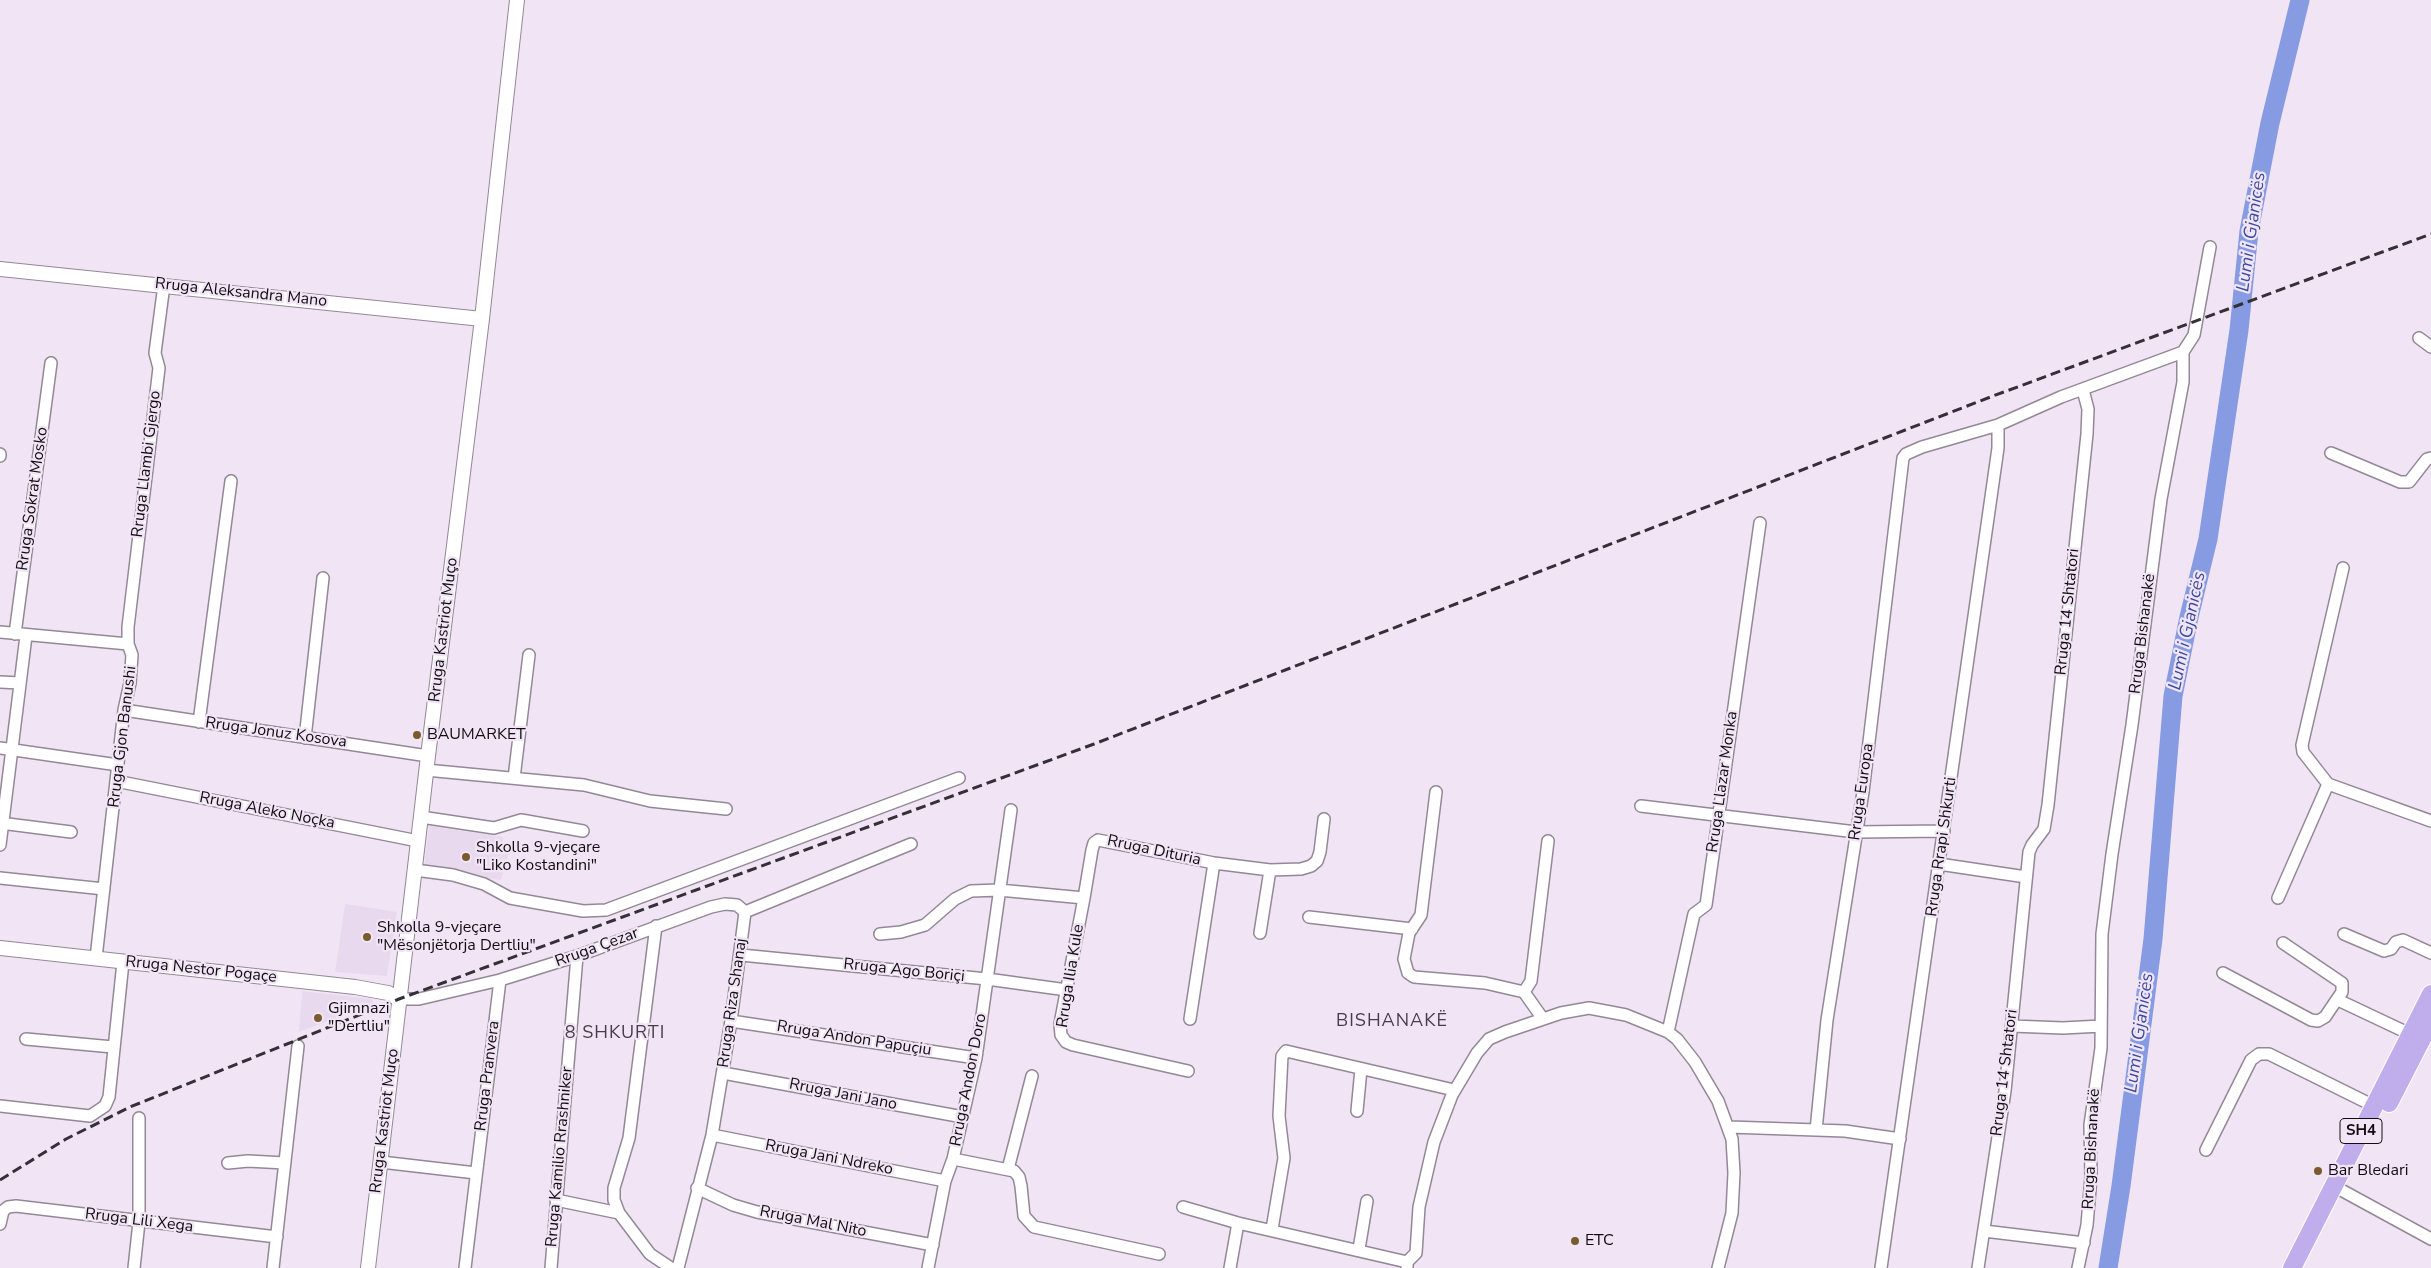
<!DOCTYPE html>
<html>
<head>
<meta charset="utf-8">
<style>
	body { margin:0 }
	canvas { display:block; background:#f1e5f5 }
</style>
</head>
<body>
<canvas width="2431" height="1268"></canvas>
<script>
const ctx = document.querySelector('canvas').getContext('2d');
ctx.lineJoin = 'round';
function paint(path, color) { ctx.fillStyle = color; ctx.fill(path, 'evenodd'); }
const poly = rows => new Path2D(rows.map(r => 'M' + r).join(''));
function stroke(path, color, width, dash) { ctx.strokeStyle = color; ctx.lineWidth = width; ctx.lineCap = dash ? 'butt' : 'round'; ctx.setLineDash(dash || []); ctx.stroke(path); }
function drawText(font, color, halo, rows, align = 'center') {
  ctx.font = font + ' "Nunito Sans",sans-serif'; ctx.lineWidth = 4.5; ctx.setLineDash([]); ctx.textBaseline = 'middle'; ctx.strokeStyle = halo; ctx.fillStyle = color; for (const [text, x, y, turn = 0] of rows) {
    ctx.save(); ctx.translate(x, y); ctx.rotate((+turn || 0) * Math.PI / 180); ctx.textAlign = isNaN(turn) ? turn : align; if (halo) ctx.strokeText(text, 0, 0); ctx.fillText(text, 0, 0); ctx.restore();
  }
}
paint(poly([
	[429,826,503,837,503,844,511,846,501,880,424,868],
	[345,904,397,912,387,976,335,972],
	[302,991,372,999,374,1004,299,1032]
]), '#e9d9ef');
stroke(poly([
	[2108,1268,2121,1186,2153,939,2173,696,2189,617,2208,539,2239,330,2249,231,2270,123,2300,0]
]), '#879be3', 19);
const minor = poly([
	[2419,338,2431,347],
	[2331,453,2400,482,2409,482,2427,459,2431,458],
	[0,456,0,454],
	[2343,568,2302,745,2303,752,2328,784,2431,821],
	[0,632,128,644,132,655,130,683,124,710,96,958],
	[15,634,51,363],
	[128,644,128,627,159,368,155,353,164,285],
	[0,682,20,683],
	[124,710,428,756],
	[199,722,231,481],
	[305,738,323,578],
	[0,748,118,765],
	[426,770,584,785,650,801,726,809],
	[514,778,529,655],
	[116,781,418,841],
	[1436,792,1421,915,1409,933,1404,959,1408,973,1414,977,1485,983,1524,992,1531,981,1548,841],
	[1641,806,1856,832,1944,831],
	[421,817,494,828,521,820,583,831],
	[0,823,71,832],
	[0,845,26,636],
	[1939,864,2026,877],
	[415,870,453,875,484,884,510,898,583,911,606,910,959,778],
	[0,878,104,889],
	[1084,898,1092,850,1094,843,1098,840,1214,863,1270,870,1301,869,1311,866,1317,861,1320,852,1324,819],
	[2278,898,2328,784],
	[1309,917,1412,929],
	[656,926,629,1138,614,1188,614,1200,619,1213,650,1254,671,1268],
	[1260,933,1270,870],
	[880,934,901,932,925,925,955,899,971,891,999,890,1084,898,1060,1024,1061,1035,1066,1042,1073,1045,1188,1071],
	[2344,934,2384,951,2391,949,2396,942,2403,940,2431,953],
	[741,955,987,979,1067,990],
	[2223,973,2311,1020,2318,1021,2325,1017,2342,992,2342,983,2283,943],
	[1524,992,1543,1019],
	[399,999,419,999,500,980,577,956,711,907,725,904,737,905,745,912],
	[2338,1000,2410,1034],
	[1190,1019,1214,863],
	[731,1021,976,1058],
	[2012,1026,2063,1028,2101,1026],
	[1668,1032,1694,914,1706,905,1760,523],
	[26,1039,113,1047],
	[723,1073,963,1117],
	[0,1106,90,1116,105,1106,109,1097,123,962],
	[1357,1111,1361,1069],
	[1730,1127,1845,1131,1900,1139],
	[1816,1130,1827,1020,1863,792,1903,458,1906,454,1922,447,1998,425,2061,397,2183,352],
	[712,1135,945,1181],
	[2206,1150,2251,1060,2259,1054,2269,1054,2374,1106],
	[953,1159,1014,1171,1019,1177,1021,1186,1024,1216,1034,1227,1159,1254],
	[381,1162,476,1173],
	[228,1163,248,1161,285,1163],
	[1008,1169,1032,1076],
	[697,1188,733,1205,757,1212,933,1245],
	[2343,1191,2431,1239],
	[556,1200,619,1213],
	[1183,1207,1238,1223],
	[0,1224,3,1211,8,1207,16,1206,277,1237],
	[1272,1229,1284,1158,1279,1116,1282,1056,1286,1051,1454,1090],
	[1984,1231,2084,1243],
	[1359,1249,1367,1201],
	[134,1268,139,1222,139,1118],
	[273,1268,298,1046],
	[465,1268,500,980],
	[551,1268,577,956],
	[678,1268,712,1135,731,1021,745,912,911,844],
	[928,1268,945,1181,953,1159,976,1058,1011,810],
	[1230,1268,1238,1223,1407,1262],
	[1407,1268,1407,1262,1416,1253,1419,1207,1434,1142,1452,1095,1477,1053,1489,1039,1505,1032,1561,1013,1589,1008,1626,1015,1668,1032,1677,1039,1695,1062,1718,1101,1732,1139,1734,1173,1732,1213,1718,1268],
	[1881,1268,1998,448,1998,425],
	[1978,1268,2005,1091,2029,852,2032,845,2044,829,2048,805,2087,434,2088,409,2083,390],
	[2078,1268,2087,1225,2091,1177,2090,1125,2101,1048,2102,934,2112,854,2132,725,2161,499,2183,382,2183,352,2194,335,2210,247]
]);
const tertiary = poly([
	[0,269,482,319],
	[0,948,355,987,388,993,399,999],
	[368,1268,428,756,482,319,517,0]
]);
const primary = poly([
	[2389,1103,2431,1021],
	[2292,1268,2431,994]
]);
stroke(minor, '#938896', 14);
stroke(tertiary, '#938896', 16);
stroke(primary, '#fff', 20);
stroke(minor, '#fff', 11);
stroke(tertiary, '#fff', 14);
stroke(primary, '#bfaeeb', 18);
stroke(poly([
	[0,1180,66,1139,130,1107,399,999,1094,744,1993,396,2431,234]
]), '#353037', 3, [10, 5]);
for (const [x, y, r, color] of [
	[417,735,5,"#795b2f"],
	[466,857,5,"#795b2f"],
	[367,937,5,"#795b2f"],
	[318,1018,5,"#795b2f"],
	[2318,1171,5,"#795b2f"],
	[1575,1241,5,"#795b2f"]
]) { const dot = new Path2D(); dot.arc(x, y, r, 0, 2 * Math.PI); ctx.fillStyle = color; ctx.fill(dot); stroke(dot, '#f1e5f5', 2); }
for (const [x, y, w] of [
	[2361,1131,42]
]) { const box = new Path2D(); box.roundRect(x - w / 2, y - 12.5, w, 25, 4); ctx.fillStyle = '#f1e5f5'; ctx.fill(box); stroke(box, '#100c11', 1); }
drawText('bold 15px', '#100c11', null, [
	["SH4",2361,1131]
]);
drawText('16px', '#100c11', '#f1e5f5', [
	["Rruga Aleksandra Mano",241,293,6],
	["Rruga Llambi Gjergo",147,464,-83],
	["Rruga Sokrat Mosko",33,499,-82],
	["Rruga 14 Shtatori",2068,612,-84],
	["Rruga Kastriot Muço",444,630,-83],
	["Rruga Bishanakë",2143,634,-83],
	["Rruga Jonuz Kosova",276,733,8],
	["Rruga Gjon Banushi",123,737,-83],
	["Rruga Llazar Monka",1723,782,-82],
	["Rruga Europa",1862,792,-82],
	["Rruga Aleko Noçka",267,811,11],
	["Rruga Rrapi Shkurti",1942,847,-82],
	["Rruga Dituria",1154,851,12],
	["Rruga Çezar",597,948,-20],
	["Rruga Nestor Pogaçe",201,970,6],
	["Rruga Ago Boriçi",904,971,6],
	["Rruga Ilia Kule",1071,976,-81],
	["Rruga Riza Shanaj",733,1003,-82],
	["Rruga Andon Papuçiu",854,1039,9],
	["Rruga 14 Shtatori",2005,1073,-83],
	["Rruga Pranvera",488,1076,-83],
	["Rruga Andon Doro",969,1080,-79],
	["Rruga Jani Jano",843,1095,11],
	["Rruga Kastriot Muço",385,1121,-83],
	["Rruga Bishanakë",2092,1149,-87],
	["Rruga Kamilio Rrashniker",560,1157,-85],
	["Rruga Jani Ndreko",829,1158,11],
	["Rruga Lili Xega",139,1221,7],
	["Rruga Mal Nito",813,1222,11]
]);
drawText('16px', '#100c11', '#f1e5f5', [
	["BAUMARKET",427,735],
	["Shkolla 9-vjeçare",476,848],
	["\"Liko Kostandini\"",476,866],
	["Shkolla 9-vjeçare",377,928],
	["\"Mësonjëtorja Dertliu\"",377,946],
	["Gjimnazi",328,1009],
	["\"Dertliu\"",328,1027],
	["Bar Bledari",2328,1171],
	["ETC",1585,1241]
], 'left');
drawText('italic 18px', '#3a4b9f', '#f1e5f5', [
	["Lumi i Gjanicës",2252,232,-82],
	["Lumi i Gjanicës",2188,631,-78],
	["Lumi i Gjanicës",2140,1033,-82]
]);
ctx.letterSpacing = '1px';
drawText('18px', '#473d4a', '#f1e5f5', [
	["BISHANAKË",1392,1022],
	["8 SHKURTI",615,1034]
]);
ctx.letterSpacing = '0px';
</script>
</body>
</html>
